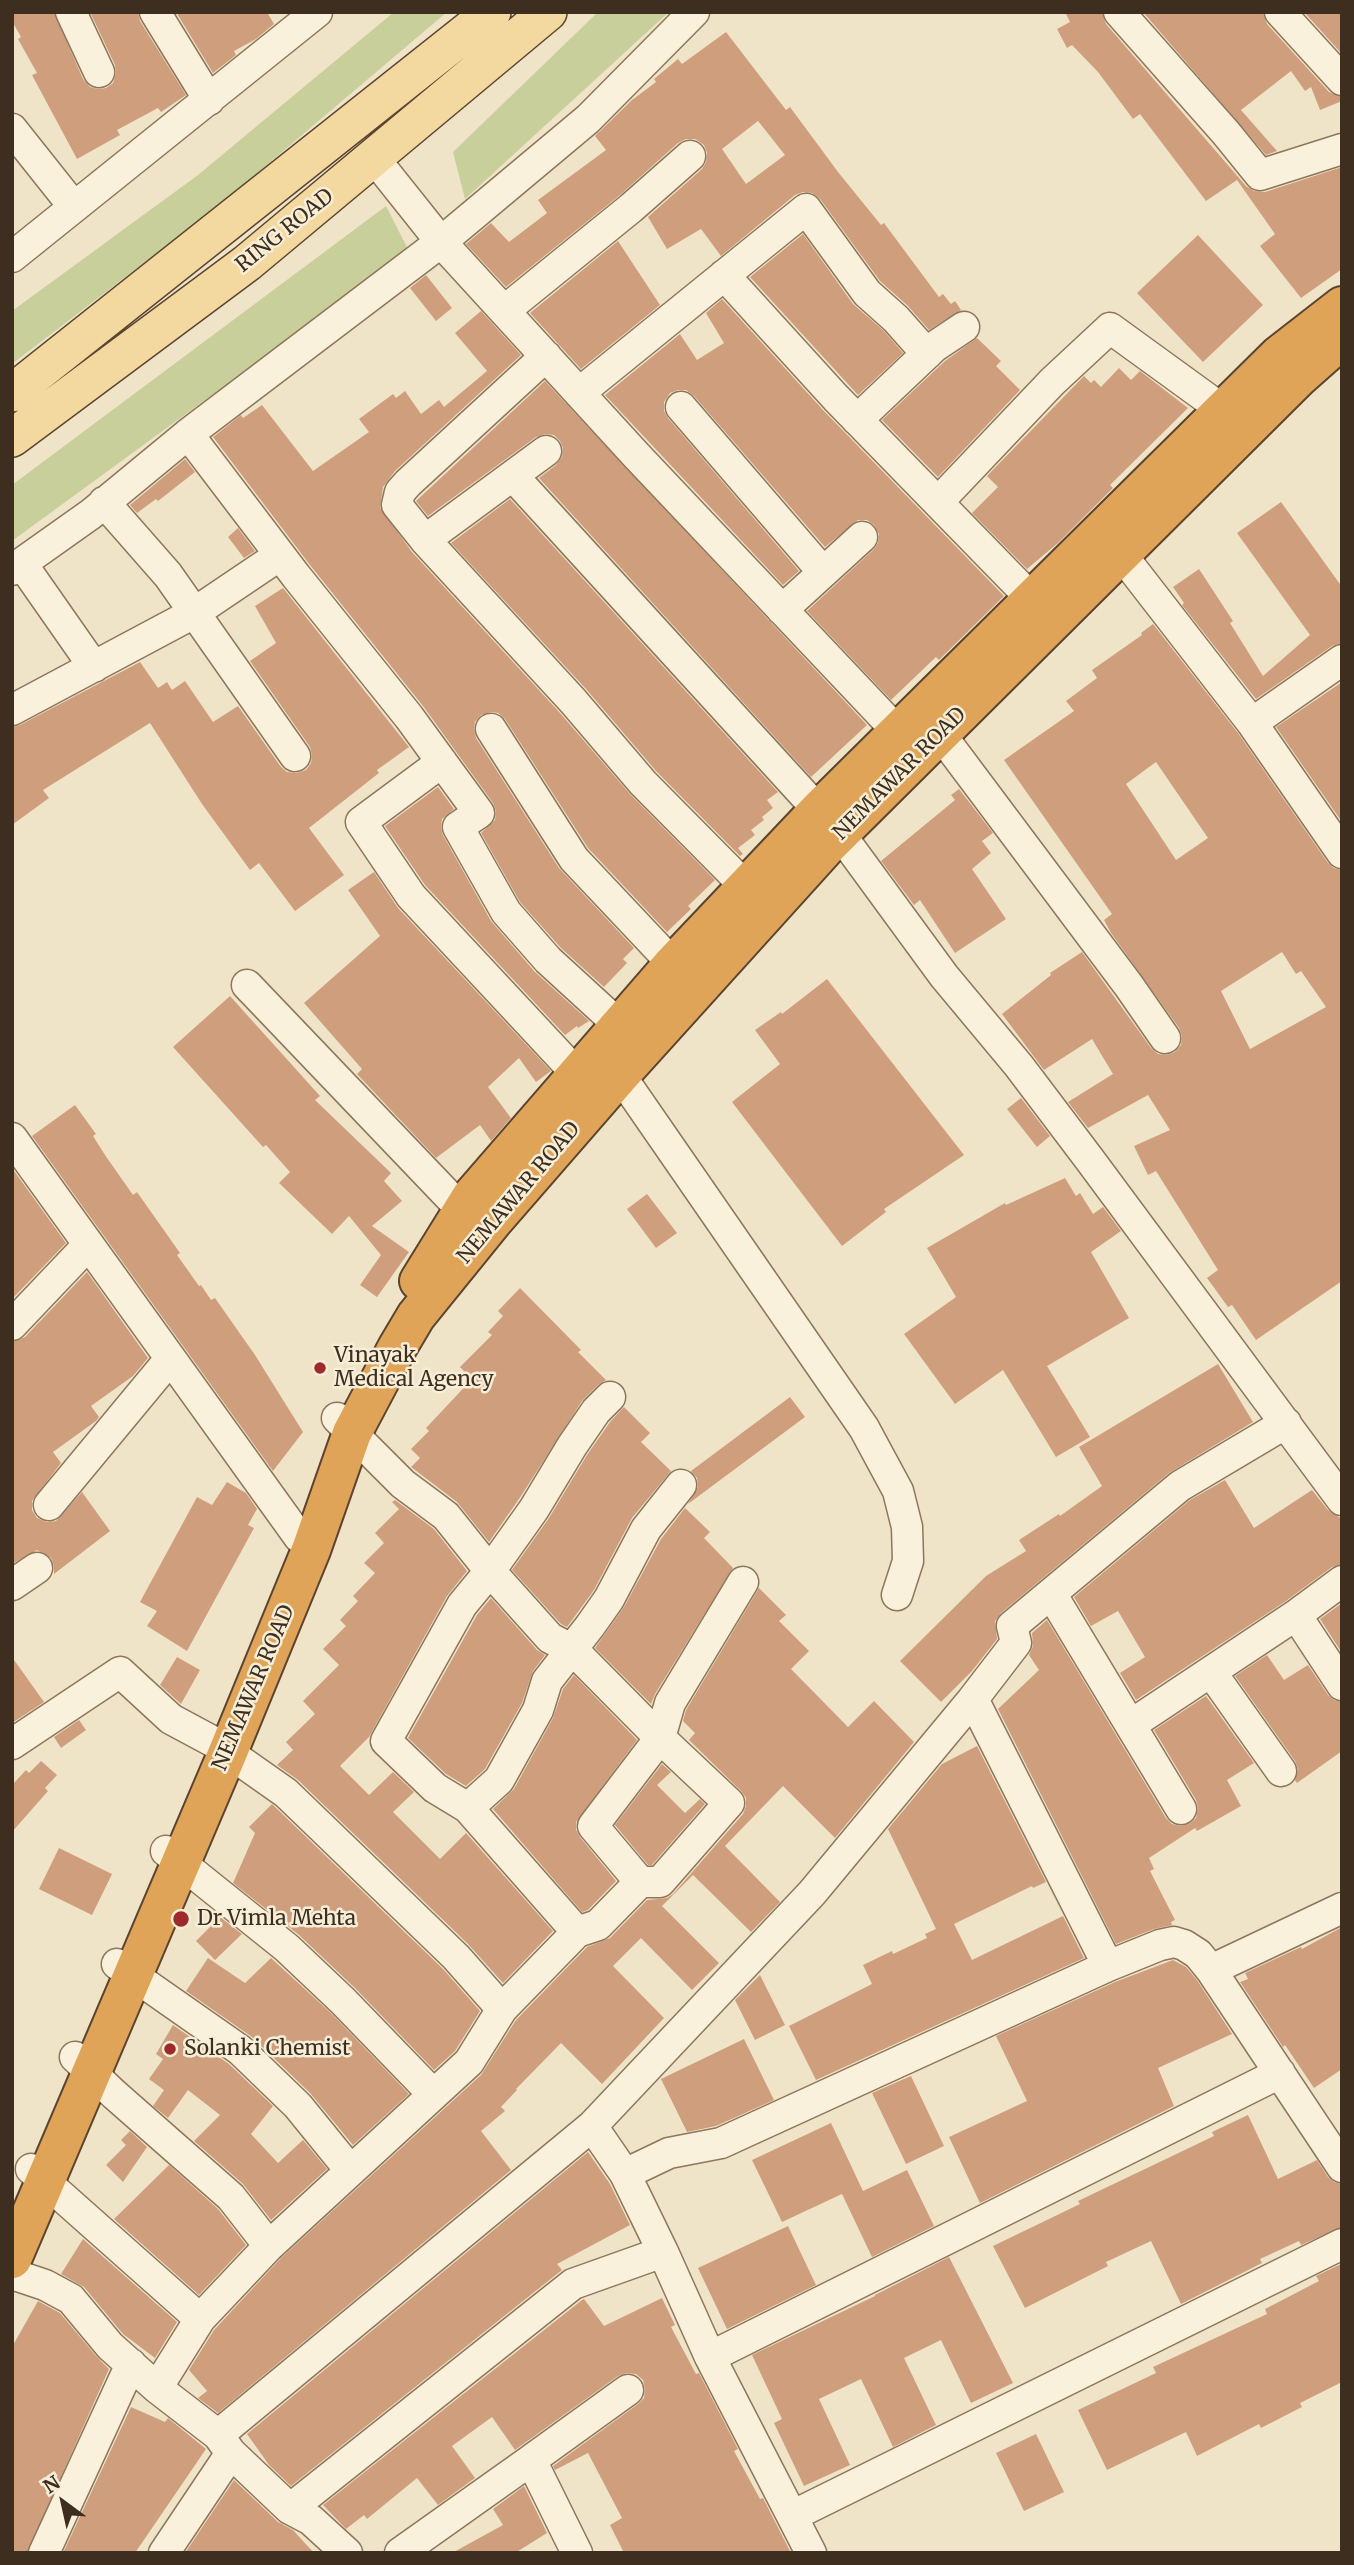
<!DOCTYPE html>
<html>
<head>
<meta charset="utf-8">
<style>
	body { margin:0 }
	#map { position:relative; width:1354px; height:2565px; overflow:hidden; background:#f0e4c8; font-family:Merriweather,serif }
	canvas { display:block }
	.frame { position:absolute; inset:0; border:14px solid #3d2e20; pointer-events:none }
	.north { position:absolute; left:28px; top:2467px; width:70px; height:70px; -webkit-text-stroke:5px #f7eed8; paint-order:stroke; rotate:327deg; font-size:19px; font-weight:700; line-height:28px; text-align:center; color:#3d2e20 }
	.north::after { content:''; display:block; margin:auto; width:24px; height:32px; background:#3d2e20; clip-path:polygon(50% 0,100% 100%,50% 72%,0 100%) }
</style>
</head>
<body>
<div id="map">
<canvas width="1354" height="2565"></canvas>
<div class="frame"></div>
<div class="north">N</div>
</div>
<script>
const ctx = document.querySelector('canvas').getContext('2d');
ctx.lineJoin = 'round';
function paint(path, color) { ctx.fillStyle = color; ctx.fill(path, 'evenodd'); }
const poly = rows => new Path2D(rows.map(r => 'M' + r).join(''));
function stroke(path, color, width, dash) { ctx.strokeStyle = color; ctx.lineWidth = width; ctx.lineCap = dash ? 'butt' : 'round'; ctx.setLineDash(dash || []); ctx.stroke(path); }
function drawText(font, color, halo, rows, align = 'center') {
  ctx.font = font + ' Merriweather,serif'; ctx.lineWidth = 5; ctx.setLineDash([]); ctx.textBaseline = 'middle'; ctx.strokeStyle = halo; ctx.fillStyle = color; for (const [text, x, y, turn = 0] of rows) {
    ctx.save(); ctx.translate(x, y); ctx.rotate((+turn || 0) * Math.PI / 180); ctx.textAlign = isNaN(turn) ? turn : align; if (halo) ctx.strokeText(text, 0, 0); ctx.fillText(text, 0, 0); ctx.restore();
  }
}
paint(poly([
	[394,12,447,12,222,203,12,364,12,311,198,175],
	[598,12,669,12,465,199,453,152],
	[386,206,409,251,12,541,12,485]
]), '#c9cf9b');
paint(poly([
	[12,12,54,12,83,79,90,87,98,89,106,88,113,83,116,73,115,65,90,12,138,12,140,21,186,95,161,112,158,108,117,130,120,135,77,159,32,75,37,73,18,39,21,37,12,21],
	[176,12,267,12,274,24,256,39,234,51,236,55,213,73],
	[1065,12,1102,12,1106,24,1246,186,1254,191,1265,192,1342,167,1342,269,1301,298,1260,246,1275,234,1237,180,1206,201,1140,114,1133,119,1098,72,1072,45,1067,48,1057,29,1070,22],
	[1143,12,1263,12,1267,24,1329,92,1342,97,1342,101,1320,110,1311,87,1305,91,1291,71,1241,110,1277,151,1266,155],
	[1304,12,1342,12,1342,54],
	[726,32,786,110,790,107,838,172,881,225,884,223,939,297,943,294,951,304,955,301,961,310,929,330,908,306,880,281,820,199,812,193,803,192,795,195,721,256,701,229,667,249,648,217,702,169,706,162,707,153,704,145,695,139,686,139,678,143,620,195,506,287,466,244,491,223,509,242,547,213,538,200,606,150,595,136,632,100,656,82,654,79,678,59,682,64],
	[758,121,785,155,746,184,722,149],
	[803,234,853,304,884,331,903,353,858,395,750,277],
	[1198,235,1263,305,1203,362,1137,293],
	[618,241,660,305,581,369,530,313],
	[426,275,452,308,436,321,410,288],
	[722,299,823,410,1004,596,939,660,936,657,891,700,807,611,874,549,878,543,879,534,874,525,867,520,858,520,825,547,694,396,686,390,678,390,670,393,664,402,664,411,668,418,799,571,783,585,605,395,680,334,697,360,724,343,706,313],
	[481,311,521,355,395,471,383,487,380,508,412,552,560,713,630,794,715,880,688,906,691,909,667,932,588,848,505,719,498,713,491,712,481,715,475,722,474,729,476,738,559,868,634,948,623,959,627,963,604,987,561,948,520,902,481,833,495,820,496,811,493,803,423,706,310,565,213,437,241,415,243,418,262,405,313,471,369,432,359,419,393,394,396,398,405,391,421,414,439,400,444,407,487,371,455,333],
	[977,338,1001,361,996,366,1020,390,938,477,882,420,945,361],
	[1119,368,1131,380,1140,371,1188,408,1110,485,1113,488,1058,543,1027,569,972,513,998,487,987,476,1084,376,1091,383,1094,380,1101,387],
	[545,381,867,725,811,777,539,478,556,465,562,457,563,448,560,441,554,435,545,434,536,437,428,516,416,501],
	[185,459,195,472,158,501,156,499,137,513,130,505],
	[510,499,778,792,767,800,773,808,762,817,764,820,751,830,755,835,738,848,743,854,740,856,656,771,586,689,451,543],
	[1281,502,1342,587,1342,643,1332,646,1256,699,1182,605,1184,603,1173,587,1199,569,1233,621,1230,623,1263,676,1310,635,1237,533],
	[238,528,255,551,244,558,228,537],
	[283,588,409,747,377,770,379,773,309,828,344,875,295,911,259,863,250,870,202,804,150,723,43,790,49,798,12,825,12,727,20,725,140,662,158,688,167,682,172,690,185,681,213,722,238,706,281,767,287,772,296,773,306,770,311,763,312,755,310,747,250,661,276,643,255,606],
	[1153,624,1238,733,1328,863,1334,868,1342,870,1342,1281,1256,1340,1232,1305,1228,1307,1207,1278,1218,1270,1156,1171,1148,1175,1134,1146,1170,1130,1148,1095,1088,1128,1068,1102,1113,1074,1092,1039,1044,1070,1002,1014,1051,975,1050,973,1082,952,1151,1048,1158,1054,1167,1055,1175,1052,1181,1045,1182,1036,1179,1028,1111,933,1104,920,1112,914,1004,760,1074,711,1066,701,1097,678,1092,670,1142,635,1141,633],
	[1156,762,1208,838,1176,860,1126,784],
	[1282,952,1296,974,1301,971,1326,1007,1250,1049,1221,991],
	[1342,682,1342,822,1276,727],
	[438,787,454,809,442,819,441,828,443,835,491,921,535,972,589,1021,578,1028,577,1026,565,1035,425,885,385,826],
	[959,789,993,833,982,841,991,853,972,869,1006,919,955,953,920,900,914,905,881,861,955,800,951,795],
	[374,872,398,908,551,1071,536,1082,519,1058,488,1087,511,1118,491,1141,480,1125,436,1158,357,1074,362,1069,304,1003,380,936,348,890],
	[827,979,964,1155,884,1209,886,1212,842,1246,732,1102,780,1064,755,1030,781,1012,782,1014],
	[230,996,320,1096,315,1100,391,1173,384,1181,402,1201,372,1226,409,1252,377,1297,360,1285,381,1255,349,1216,332,1234,279,1183,290,1172,266,1145,263,1147,173,1047],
	[1021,1098,1050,1136,1037,1147,1007,1109],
	[75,1105,96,1134,93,1136,105,1155,133,1195,137,1192,180,1253,177,1255,199,1286,201,1285,211,1300,215,1298,255,1355,303,1432,273,1471,32,1136],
	[12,1168,66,1243,12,1299],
	[1065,1178,1076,1196,1080,1193,1093,1214,1103,1207,1121,1231,1091,1252,1129,1318,1047,1366,1090,1437,1056,1457,1003,1370,955,1404,904,1334,956,1297,927,1248,1005,1203,1006,1205],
	[647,1194,677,1233,656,1248,627,1209],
	[87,1272,148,1358,133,1376,91,1406,99,1417,96,1421,53,1452,61,1463,32,1501,32,1510,37,1518,47,1522,56,1521,82,1492,110,1531,54,1574,54,1566,51,1558,37,1550,12,1564,12,1342,25,1337],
	[520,1288,581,1350,578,1352,606,1380,598,1385,582,1401,519,1499,489,1542,457,1502,411,1467,420,1458,411,1449,429,1431,426,1428,472,1379,460,1367,492,1335,488,1332,503,1316,498,1311],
	[1218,1364,1253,1422,1169,1473,1001,1613,995,1621,997,1639,972,1671,941,1702,900,1661,986,1576,1026,1551,1019,1540,1059,1514,1060,1516,1102,1486,1079,1447],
	[790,1397,805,1417,688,1504,698,1487,697,1478,691,1471],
	[624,1407,650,1433,641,1442,671,1471,632,1518,594,1590,567,1627,561,1624,512,1570,549,1518,587,1455,610,1422],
	[1225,1480,1254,1528,1312,1490,1328,1510,1342,1519,1342,1564,1332,1567,1286,1601,1136,1700,1120,1673,1145,1657,1118,1611,1091,1626,1074,1597,1190,1500],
	[227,1482,246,1493,257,1509,248,1525,254,1528,187,1651,147,1626,157,1611,140,1602,197,1497,212,1505],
	[395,1500,434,1529,467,1571,447,1596,369,1737,340,1766,369,1795,393,1772,414,1792,393,1812,440,1859,466,1833,553,1931,503,1983,468,1944,298,1780,277,1765,293,1750,286,1742,315,1714,303,1701,339,1665,323,1649,346,1626,340,1620,358,1601,353,1596,375,1573,364,1563,384,1543,375,1533,399,1509,392,1502],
	[685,1508,710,1532,704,1538,733,1568,655,1694,651,1704,595,1648,624,1607,661,1539],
	[759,1588,786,1615,779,1621,809,1651,791,1669,848,1727,874,1701,914,1742,835,1838,783,1786,725,1846,780,1902,751,1932,693,1875,662,1906,719,1963,692,1990,641,1938,613,1966,664,2018,602,2084,561,2043,516,2089,517,2090,501,2107,505,2111,481,2131,511,2170,218,2413,198,2398,207,2391,189,2370,214,2330,281,2258,481,2075,516,2020,587,1947,610,1938,647,1900,667,1898,673,1894,743,1814,746,1806,746,1798,741,1791,689,1740,695,1733,683,1721,686,1710],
	[491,1598,537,1650,545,1655,533,1671,522,1703,485,1769,466,1786,446,1774,408,1738,477,1615],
	[1342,1603,1342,1653,1320,1619],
	[1047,1620,1166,1818,1172,1824,1181,1826,1189,1824,1196,1818,1198,1808,1196,1800,1154,1730,1206,1696,1254,1763,1227,1780,1241,1806,1197,1831,1195,1828,1149,1858,1154,1869,1150,1871,1175,1920,1171,1922,1172,1925,1154,1929,1116,1944,998,1709,1039,1670,1029,1655,1033,1646,1032,1633],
	[1267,1655,1284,1680,1308,1665,1328,1695,1334,1700,1342,1702,1342,1751,1297,1783,1295,1780,1298,1769,1295,1761,1235,1676],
	[12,1657,44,1702,12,1723],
	[177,1657,200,1670,181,1704,160,1685],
	[574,1675,637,1740,576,1822,576,1830,580,1837,616,1881,588,1910,582,1912,493,1809,514,1789,553,1718,563,1689],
	[79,1720,86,1730,61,1748,54,1737],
	[977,1746,1046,1882,1033,1888,1032,1886,954,1924,972,1960,1063,1916,1084,1958,816,2080,789,2026,872,1984,863,1965,892,1951,893,1954,927,1938,925,1934,936,1929,888,1829,942,1764],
	[41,1761,57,1775,45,1788,48,1791,12,1832,12,1785,26,1770,29,1773],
	[662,1764,671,1772,657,1785,685,1813,700,1799,705,1804,652,1865,648,1865,615,1825],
	[272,1804,443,1969,480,2011,455,2051,434,2070,356,1989,299,1935,233,1883,255,1833,249,1827],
	[59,1848,112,1874,92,1915,39,1889],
	[220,1917,242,1934,215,1960,196,1941],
	[1342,1927,1342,2069,1314,2088,1285,2045,1283,2047,1240,1982,1248,1979,1245,1973,1301,1947,1302,1949],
	[208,1958,245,1983,271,1958,331,2013,409,2094,353,2145,310,2093,252,2037,186,1991],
	[1173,1960,1186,1967,1197,1980,1232,2034,1158,2068,1174,2106,980,2203,949,2137,1027,2101,996,2036,1115,1982],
	[760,1975,785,2025,755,2040,735,2000],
	[173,2025,229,2064,273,2106,251,2134,278,2163,303,2140,327,2169,271,2220,243,2184,194,2141,220,2115,188,2090,168,2118,153,2106,164,2090,149,2079,163,2059,156,2054],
	[744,2039,774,2100,716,2126,687,2132,661,2079],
	[911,2076,944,2146,906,2164,872,2093],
	[1248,2115,1278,2179,1317,2160,1328,2177,1334,2182,1341,2184,1342,2227,1301,2245,1299,2241,1260,2259,1262,2263,1181,2304,1151,2241,1106,2262,1108,2266,1025,2308,993,2246,1080,2204,1078,2201,1214,2136,1212,2132],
	[831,2123,863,2191,907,2170,934,2226,872,2257,842,2194,782,2222,752,2160],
	[130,2131,147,2147,123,2182,106,2165,126,2145,121,2140],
	[588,2152,610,2184,630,2225,557,2264,562,2270,291,2486,269,2465,247,2434],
	[169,2165,218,2209,246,2245,199,2295,114,2219],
	[788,2226,816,2285,727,2329,698,2268],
	[83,2239,177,2322,155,2358,123,2334,84,2287,61,2274],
	[949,2257,1013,2383,971,2403,941,2340,904,2358,936,2425,893,2447,861,2379,819,2399,850,2465,804,2486,774,2423,782,2419,752,2355,875,2296,875,2295],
	[1341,2264,1342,2382,1300,2403,1302,2407,1261,2428,1259,2424,1197,2456,1186,2432,1107,2470,1078,2410,1156,2373,1153,2367,1267,2314,1265,2309,1319,2281,1316,2276],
	[662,2298,675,2325,671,2327,696,2374,699,2373,738,2449,734,2451,760,2499,763,2498,791,2553,624,2553,610,2525,622,2518,588,2453,555,2470,553,2466,638,2404,644,2398,645,2389,643,2380,636,2374,627,2373,618,2376,515,2450,492,2417,452,2446,475,2478,438,2505,417,2478,367,2519,364,2515,346,2529,323,2505,582,2300,584,2299,604,2326],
	[38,2301,60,2313,97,2357,109,2369,27,2553,12,2553,12,2347],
	[131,2407,165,2422,168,2418,206,2449,135,2553,63,2553],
	[1036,2434,1064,2492,1024,2511,996,2453],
	[234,2480,278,2522,293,2530,314,2553,185,2553],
	[524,2486,547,2533,515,2553,452,2553,503,2525,493,2509]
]), '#cf9f7d');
const minor = poly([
	[71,12,99,72],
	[155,12,209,100],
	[1119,12,1226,133,1260,175,1342,149],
	[1280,12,1342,80],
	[12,129,74,207],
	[374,158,441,242,636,455,898,732],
	[12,257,317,12],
	[724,275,836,398,1032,599],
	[504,311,631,208,690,156],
	[546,356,408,483,400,492,397,505,425,540,573,701,643,783,746,887],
	[579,393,806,209,867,293,896,319,927,354],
	[681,407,823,572],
	[857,420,934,347,964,327],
	[188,434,296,576,409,717,479,813,458,827,506,912,548,960,619,1025],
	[513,476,840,834,944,976,1019,1066,1090,1160,1342,1500],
	[939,501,1052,382,1110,328,1223,410],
	[104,502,168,575,295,756],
	[425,540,546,451],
	[1101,546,1115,560,1131,567,1252,723,1342,660],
	[22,564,94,667],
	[12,570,91,514,188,434,441,242,588,119,694,12],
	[782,610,862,537],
	[12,710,194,613,280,555],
	[1252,723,1342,853],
	[491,729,574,859,673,964],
	[941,735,1129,986,1165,1038],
	[442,762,361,822,411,896,577,1074],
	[247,985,462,1210],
	[620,1075,864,1428,898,1491,907,1527,908,1561,897,1595],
	[12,1138,299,1537],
	[12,1325,88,1245],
	[337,1418,403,1484,446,1516,490,1571,550,1638,573,1650,660,1738,670,1703,743,1582],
	[49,1505,170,1359],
	[12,1585,37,1568],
	[1052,1595,1181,1809],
	[1296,1615,1342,1685],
	[1211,1672,1281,1771],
	[973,1699,1016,1643,1012,1626,1180,1486,1286,1423],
	[1132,1724,1296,1615,1342,1581],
	[12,1744,120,1672,171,1719,212,1741,286,1793,456,1957,502,2009,469,2062,269,2246,200,2319,157,2388],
	[468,1808,499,1780,538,1710,547,1681,590,1626,609,1599,646,1529,681,1485],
	[166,1851,287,1948,343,2001,433,2094],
	[577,1932,468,1808,435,1788,386,1741,462,1605,490,1571,534,1509,572,1446,596,1411,610,1397],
	[117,1964,240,2050,298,2106,350,2170],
	[1211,1970,1342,1908],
	[502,2009,577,1932,598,1925,640,1882,593,1826,660,1738,729,1803,660,1882,640,1882],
	[75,2057,115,2095,231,2197,269,2246],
	[31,2169,200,2319],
	[625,2174,669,2153,721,2143,1108,1966,1160,1945,1174,1942,1184,1945,1198,1954,1211,1970,1342,2167],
	[12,2274,45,2285,71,2299,110,2346,157,2388,218,2435,231,2453,290,2509,311,2520,347,2553],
	[710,2357,1280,2073],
	[218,2435,592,2126],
	[290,2509,573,2284,663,2252],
	[792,2516,1342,2244],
	[44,2553,131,2364],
	[164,2553,231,2453],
	[400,2553,531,2460],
	[577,2553,531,2460,628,2390],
	[811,2553,710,2357,663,2252,625,2174,592,2126,812,1893,973,1699,1108,1966]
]);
const major = poly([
	[12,393,492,12],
	[12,438,247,263,548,12]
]);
const highway = poly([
	[419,1281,471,1197,673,964,818,811,1279,355,1342,306],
	[12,2259,228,1752,311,1550,352,1433,397,1348,416,1316,493,1221,620,1075,828,845,1298,378,1342,339]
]);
stroke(minor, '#8d765c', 33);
stroke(major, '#5b4430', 40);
stroke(highway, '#5b4430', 42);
stroke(minor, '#faf1dc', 30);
stroke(major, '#f3d9a0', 37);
stroke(highway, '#e0a458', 38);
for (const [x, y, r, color] of [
	[320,1368,7,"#9e2a2b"],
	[181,1919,9,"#9e2a2b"],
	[170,2049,7,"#9e2a2b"]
]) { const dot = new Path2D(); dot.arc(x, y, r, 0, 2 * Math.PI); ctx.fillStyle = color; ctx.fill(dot); stroke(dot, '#f7eed8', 2.5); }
drawText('21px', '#3d2e20', '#f7eed8', [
	["RING ROAD",285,231,-39],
	["NEMAWAR ROAD",900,774,-45],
	["NEMAWAR ROAD",519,1193,-50],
	["NEMAWAR ROAD",254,1688,-67]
]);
drawText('21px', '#3d2e20', '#f7eed8', [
	["Vinayak",334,1356],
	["Medical Agency",334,1380],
	["Dr Vimla Mehta",197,1919],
	["Solanki Chemist",184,2049]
], 'left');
</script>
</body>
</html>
